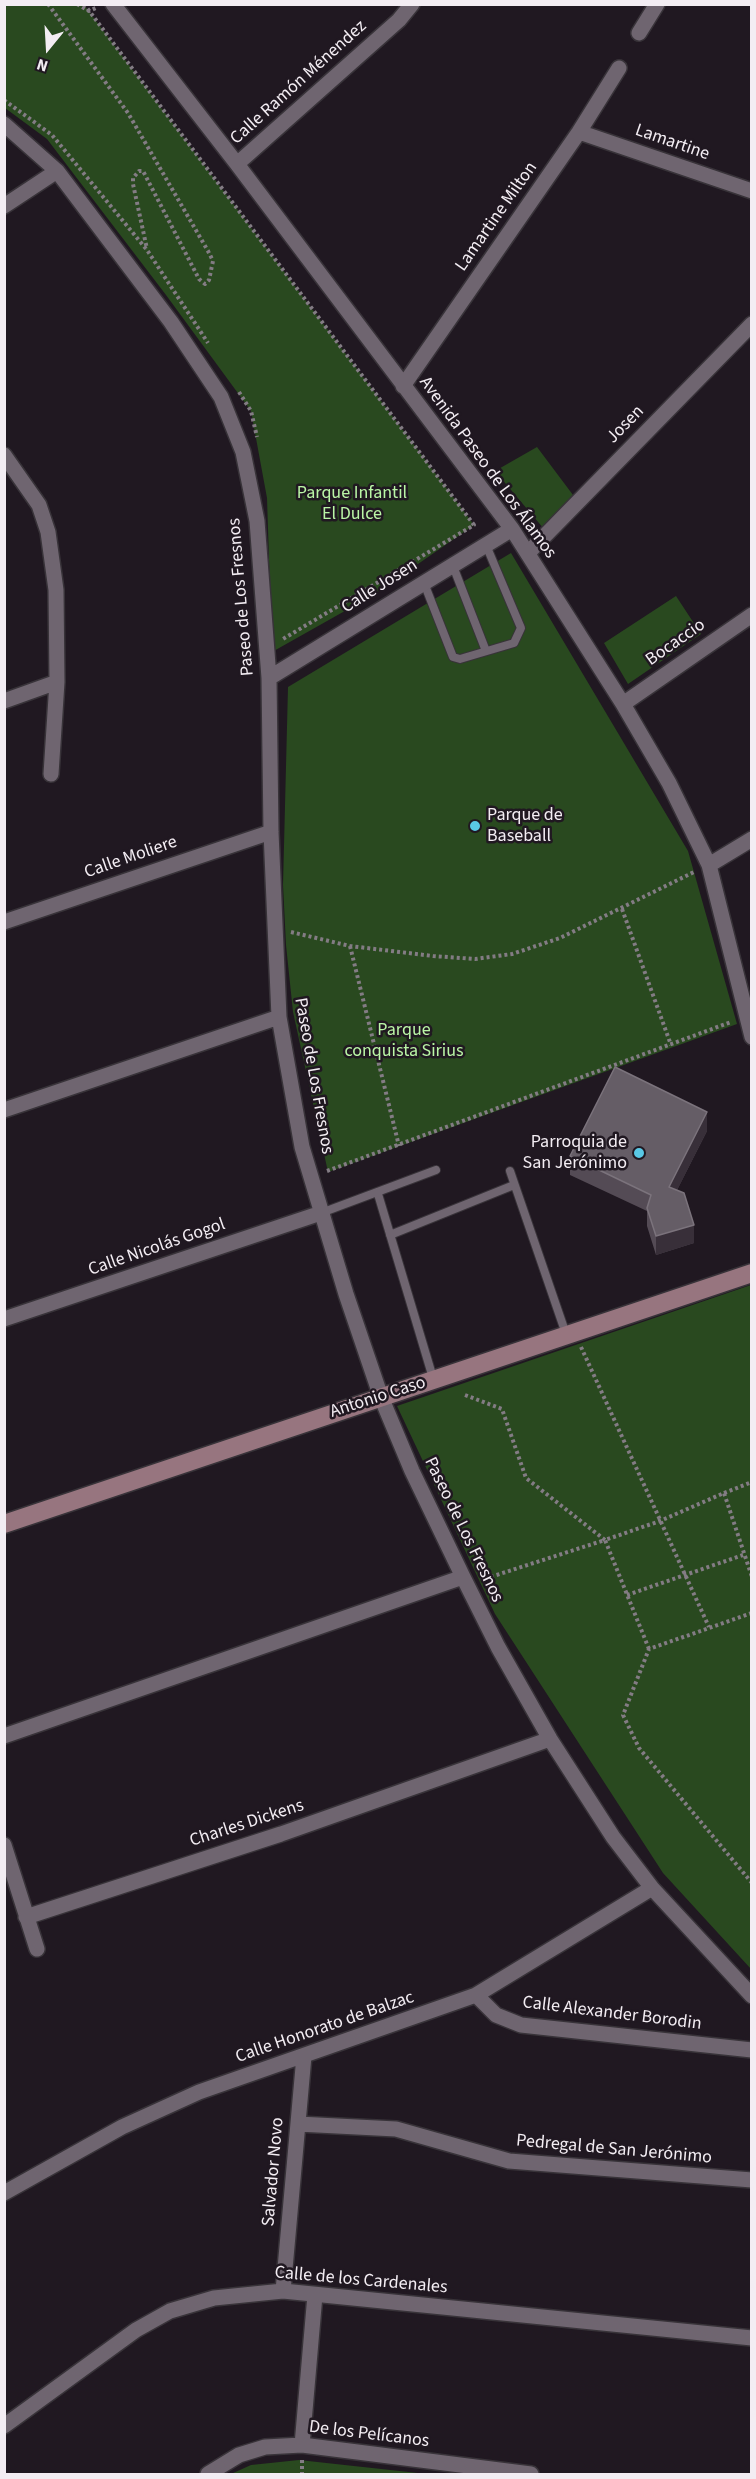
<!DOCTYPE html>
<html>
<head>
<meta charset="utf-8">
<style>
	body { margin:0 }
	#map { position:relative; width:756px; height:2479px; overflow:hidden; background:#201821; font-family:"Source Sans 3",sans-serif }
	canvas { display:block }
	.frame { position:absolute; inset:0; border:6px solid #f3edf3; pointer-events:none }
	.north { position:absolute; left:18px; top:18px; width:60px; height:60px; -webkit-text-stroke:4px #201821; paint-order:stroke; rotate:198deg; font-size:16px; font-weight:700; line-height:24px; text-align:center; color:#f3edf3 }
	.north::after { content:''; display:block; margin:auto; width:21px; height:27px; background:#f3edf3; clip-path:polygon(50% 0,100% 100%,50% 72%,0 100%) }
</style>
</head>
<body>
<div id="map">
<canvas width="756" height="2479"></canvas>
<div class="frame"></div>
<div class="north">N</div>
</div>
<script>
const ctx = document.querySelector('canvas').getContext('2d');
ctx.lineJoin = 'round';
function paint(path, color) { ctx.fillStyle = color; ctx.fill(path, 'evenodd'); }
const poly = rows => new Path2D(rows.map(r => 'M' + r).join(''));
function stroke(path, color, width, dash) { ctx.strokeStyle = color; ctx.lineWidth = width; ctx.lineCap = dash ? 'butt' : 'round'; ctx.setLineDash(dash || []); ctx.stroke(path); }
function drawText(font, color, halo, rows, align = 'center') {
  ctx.font = font + ' "Source Sans 3",sans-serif'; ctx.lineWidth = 5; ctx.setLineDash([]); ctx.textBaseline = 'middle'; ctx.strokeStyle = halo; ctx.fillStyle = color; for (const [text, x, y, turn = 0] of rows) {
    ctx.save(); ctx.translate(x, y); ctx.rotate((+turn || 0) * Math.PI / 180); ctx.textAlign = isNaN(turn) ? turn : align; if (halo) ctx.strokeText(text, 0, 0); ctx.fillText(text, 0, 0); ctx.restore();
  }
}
paint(poly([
	[4,5,84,5,474,525,375,594,272,652,267,498,251,411,166,295,47,139,5,108],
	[537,447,573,495,544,529,495,471],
	[511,553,688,851,737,1024,328,1172,293,1012,286,945,283,885,288,687],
	[676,596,701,634,628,684,604,643],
	[751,1285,752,1285,751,1969,663,1873,495,1614,397,1406],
	[299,2460,427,2474,231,2474,251,2465]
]), '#29491f');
const lane = poly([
	[453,566,486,651],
	[424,583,453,657,460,659,514,643,521,628,486,545],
	[510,1171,566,1334],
	[378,1194,433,1378],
	[321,1213,436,1170],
	[390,1235,514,1185]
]);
const street = poly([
	[113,4,237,164,512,529,623,704,669,783,709,865,752,1037],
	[639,33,657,4],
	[4,124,57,171,171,322,221,397,243,452,257,521,269,678,271,832,279,1017,302,1147,346,1294,381,1397,412,1471,463,1577,498,1647,550,1739,613,1837,652,1888,752,1996],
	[579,132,752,191],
	[237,164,399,20,412,4],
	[4,206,57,171],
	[403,386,579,132,619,68],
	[4,455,39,505,48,532,56,590,57,682,51,774],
	[528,553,752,324],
	[269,678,512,529],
	[4,701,57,682],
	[623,704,752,615],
	[709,865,752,839],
	[4,922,271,832],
	[4,1110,279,1017],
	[4,1319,321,1213],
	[4,1736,463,1577],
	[4,1845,37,1949],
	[26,1917,281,1834,550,1739],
	[476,1995,496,2015,521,2025,752,2050],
	[298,2124,396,2129,509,2161,752,2180],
	[4,2193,122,2127,199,2092,476,1995,652,1888],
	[283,2291,304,2056],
	[4,2426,136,2330,170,2311,214,2298,283,2291,752,2338],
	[302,2445,315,2295],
	[208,2474,239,2455,265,2447,302,2445,531,2474]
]);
const secondary = poly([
	[4,1524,752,1273]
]);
stroke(lane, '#383339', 10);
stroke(street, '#383339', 18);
stroke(secondary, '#383339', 21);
stroke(poly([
	[48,4,128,113,208,251,213,261,209,280,205,284,199,279,143,171,139,171,133,178,133,184,147,249],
	[77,4,89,11,98,7],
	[84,4,474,525,283,639],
	[4,100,52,135,147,250,208,343],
	[239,392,251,411,257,437],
	[622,909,671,1045],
	[291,932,350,946,433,956,475,959,512,954,560,938,694,872],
	[350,946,399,1146],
	[327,1171,731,1022],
	[581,1347,709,1627],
	[465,1395,502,1409,526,1478,605,1540,481,1580],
	[724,1493,752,1482],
	[627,1595,743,1555],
	[752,1613,649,1649,623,1715,639,1748,752,1883],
	[649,1649,605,1540,660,1521,724,1493,752,1577],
	[302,2460,302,2474]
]), '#837c84', 4, [3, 3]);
stroke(lane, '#6f6570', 8);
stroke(street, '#6f6570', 15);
stroke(secondary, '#97757f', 18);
paint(poly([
	[707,1131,677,1190,694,1243,656,1255,647,1226,647,1211,570,1175,570,1156]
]), '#544b55');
paint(poly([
	[707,1112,707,1131,669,1206,669,1187],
	[694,1225,694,1243,656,1255,656,1236]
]), '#382f39');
const building = poly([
	[615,1067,707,1112,669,1187,684,1193,694,1225,656,1236,647,1208,651,1195,570,1156,615,1067]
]);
paint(building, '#655d66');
stroke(building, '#7b737c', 1.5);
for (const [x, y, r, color] of [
	[475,826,6,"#59c8e5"],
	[639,1153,6,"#59c8e5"]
]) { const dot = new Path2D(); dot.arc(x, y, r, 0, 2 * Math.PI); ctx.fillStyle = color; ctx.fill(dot); stroke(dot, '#201821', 2); }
drawText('18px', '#f3edf3', '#201821', [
	["Calle Ramón Ménendez",299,83,-42],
	["Lamartine",672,143,19],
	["Lamartine Milton",497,217,-55],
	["Josen",626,425,-46],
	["Avenida Paseo de Los Álamos",487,468,54],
	["Calle Josen",380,587,-32],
	["Paseo de Los Fresnos",242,597,-95],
	["Bocaccio",676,643,-35],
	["Calle Moliere",131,858,-19],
	["Paseo de Los Fresnos",313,1076,80],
	["Calle Nicolás Gogol",157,1248,-19],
	["Antonio Caso",378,1398,-18],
	["Paseo de Los Fresnos",463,1530,64],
	["Charles Dickens",247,1824,-18],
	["Calle Alexander Borodin",612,2014,7],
	["Calle Honorato de Balzac",325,2028,-19],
	["Pedregal de San Jerónimo",614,2150,5],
	["Salvador Novo",274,2172,-85],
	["Calle de los Cardenales",361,2281,5],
	["De los Pelícanos",369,2435,7]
]);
drawText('18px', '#baf6a6', '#201821', [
	["Parque Infantil",352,494],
	["El Dulce",352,515],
	["Parque",404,1031],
	["conquista Sirius",404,1052]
]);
drawText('18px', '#f3edf3', '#201821', [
	["Parque de",487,816],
	["Baseball",487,837],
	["Parroquia de",627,1143,"right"],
	["San Jerónimo",627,1164,"right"]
], 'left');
</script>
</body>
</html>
